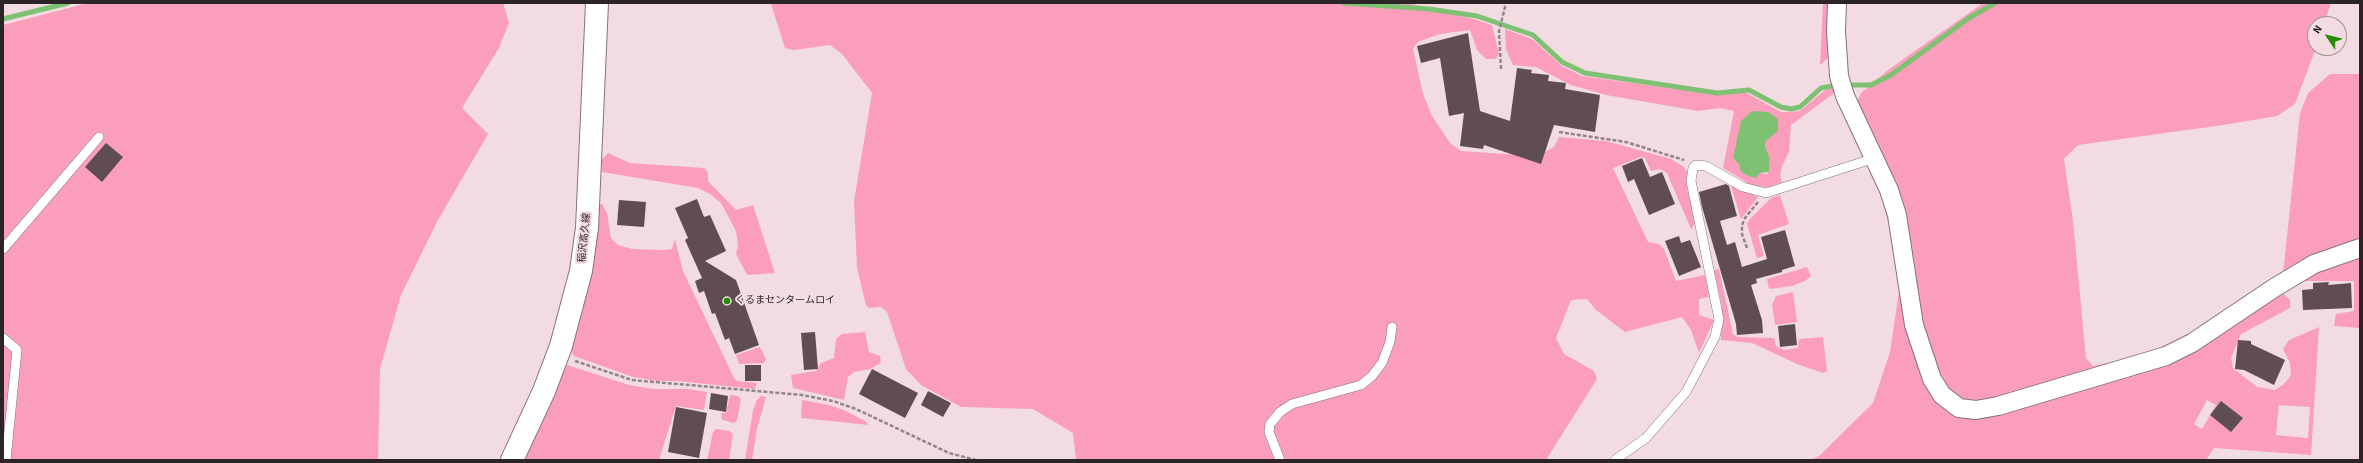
<!DOCTYPE html>
<html>
<head>
<meta charset="utf-8">
<style>
	body { margin:0 }
	#map { position:relative; width:2363px; height:463px; overflow:hidden; background:#f2dce2; font-family:"Source Sans 3",sans-serif }
	canvas { display:block }
	.frame { position:absolute; inset:0; border:4px solid #2c2527; pointer-events:none }
	.north { position:absolute; left:2307px; top:16px; width:40px; height:40px; box-sizing:border-box; background:#f2dce2; border:1px solid #a39397; border-radius:50%; rotate:305deg; font-size:11px; font-weight:700; line-height:16px; text-align:center; color:#2c2527 }
	.north::after { content:''; display:block; margin:auto; width:14px; height:18px; background:#258b02; clip-path:polygon(50% 0,100% 100%,50% 72%,0 100%) }
</style>
</head>
<body>
<div id="map">
<canvas width="2363" height="463"></canvas>
<div class="frame"></div>
<div class="north">N</div>
</div>
<script>
const ctx = document.querySelector('canvas').getContext('2d');
ctx.lineJoin = 'round';
function paint(path, color) { ctx.fillStyle = color; ctx.fill(path, 'evenodd'); }
const poly = rows => new Path2D(rows.map(r => 'M' + r).join(''));
function stroke(path, color, width, dash) { ctx.strokeStyle = color; ctx.lineWidth = width; ctx.lineCap = dash ? 'butt' : 'round'; ctx.setLineDash(dash || []); ctx.stroke(path); }
function drawText(font, color, halo, rows, align = 'center') {
  ctx.font = font + ' "Source Sans 3","Noto Sans JP",sans-serif'; ctx.lineWidth = 4; ctx.setLineDash([]); ctx.textBaseline = 'middle'; ctx.strokeStyle = halo; ctx.fillStyle = color; for (const [text, x, y, turn = 0] of rows) {
    ctx.save(); ctx.translate(x, y); ctx.rotate((+turn || 0) * Math.PI / 180); ctx.textAlign = isNaN(turn) ? turn : align; if (halo) ctx.strokeText(text, 0, 0); ctx.fillText(text, 0, 0); ctx.restore();
  }
}
paint(poly([
	[88,3,503,3,509,23,499,48,462,108,488,134,438,220,401,295,380,369,378,460,3,460,3,25],
	[752,3,1407,3,1477,20,1492,25,1499,54,1496,59,1486,59,1477,50,1470,30,1440,34,1418,42,1413,49,1423,94,1432,116,1450,143,1461,151,1537,156,1554,147,1559,137,1606,141,1671,159,1684,167,1688,174,1687,189,1696,223,1691,229,1667,173,1660,169,1651,171,1645,158,1641,157,1613,168,1648,242,1659,244,1664,249,1676,281,1705,275,1709,297,1699,299,1699,315,1714,320,1699,353,1691,330,1682,317,1625,332,1596,310,1587,299,1571,300,1556,338,1564,354,1594,371,1597,379,1546,460,1076,460,1073,433,1033,409,961,407,921,385,906,369,887,312,881,307,869,308,866,305,857,268,854,201,872,93,842,54,830,45,794,50,785,48,771,4],
	[1823,3,1831,3,1829,57,1820,65],
	[1983,3,2331,3,2324,24,2315,24,2316,48,2295,104,2277,116,2223,125,2078,145,2064,159,2073,221,2086,358,2093,366,2152,354,2284,294,2290,300,2290,308,2241,334,2231,358,2233,368,2257,387,2275,390,2284,384,2291,375,2290,363,2283,349,2289,340,2319,327,2311,455,2214,448,2206,460,1811,460,1819,456,1873,403,1890,352,1900,285,1897,255,1856,104,1861,93,1888,70],
	[2207,400,2216,405,2202,429,2194,424],
	[2279,405,2310,407,2308,438,2276,435],
	[1505,29,1532,39,1562,66,1582,76,1719,95,1745,92,1781,112,1789,112,1800,111,1825,90,1834,88,1837,91,1791,125,1789,152,1782,166,1780,175,1782,182,1769,187,1753,186,1723,168,1734,111,1720,108,1698,111,1606,95,1571,85,1536,67,1513,65,1506,49],
	[1766,141,1765,147,1770,158,1769,172,1766,174,1760,173,1735,146,1738,142],
	[2330,74,2360,74,2360,241,2283,274,2300,113,2308,93],
	[608,153,630,163,704,168,708,172,708,181,736,210,753,205,775,273,747,275,736,254,738,246,736,231,721,203,710,194,698,188,602,172,602,159],
	[1731,185,1758,197,1741,219,1733,193],
	[1780,195,1789,224,1758,235,1764,256,1757,258,1747,224,1749,220,1771,198],
	[598,204,602,204,607,213,611,238,618,245,632,249,662,250,672,249,675,239,683,271,734,378,737,381,757,383,755,389,677,381,657,381,633,377,574,356,571,351,593,264],
	[2360,251,2360,328,2334,326,2336,314,2354,311,2354,281,2298,281],
	[1807,267,1811,276,1805,281,1792,286,1769,289,1767,279],
	[1719,269,1733,334,1737,337,1774,338,1776,346,1784,350,1798,348,1799,339,1823,337,1827,371,1823,373,1797,364,1752,343,1721,340,1722,306,1714,270],
	[1793,292,1797,322,1775,325,1772,305,1776,296],
	[865,332,869,352,880,356,881,363,870,369,854,372,848,377,844,400,793,388,791,375,816,371,821,363,834,358,836,339,842,334],
	[760,347,766,359,764,363,739,364,736,355],
	[564,364,629,385,653,389,688,389,707,392,704,410,676,406,659,460,523,460,534,440],
	[730,395,738,396,741,399,737,421,734,423,723,420,721,417,722,413,726,413],
	[761,396,766,397,757,429,752,460,745,460,753,410,757,400],
	[802,400,829,405,846,411,865,421,869,425,801,418],
	[716,429,729,431,733,435,729,460,707,460,713,432]
]), '#fa9ebc');
paint(poly([
	[1752,111,1768,112,1778,119,1778,131,1766,141,1765,147,1770,158,1769,172,1760,173,1756,178,1746,175,1740,170,1740,165,1733,158,1741,121]
]), '#7fc173');
stroke(poly([
	[1344,3,1429,9,1477,16,1533,35,1562,62,1585,73,1717,93,1749,90,1781,107,1791,109,1800,107,1821,88,1838,85],
	[3,19,68,3],
	[1846,85,1871,85,1891,75,1969,18,1995,3]
]), '#7fc173', 5);
paint(poly([
	[1468,33,1480,111,1510,121,1517,68,1532,70,1531,73,1549,75,1548,81,1566,83,1565,89,1600,95,1595,132,1554,125,1541,164,1484,145,1483,149,1460,146,1464,113,1449,116,1440,58,1421,63,1417,46],
	[106,143,123,157,102,182,85,167],
	[1642,158,1650,177,1662,172,1675,204,1649,215,1634,179,1628,182,1622,166],
	[1726,184,1729,186,1737,216,1720,221,1727,245,1735,242,1742,267,1767,259,1761,237,1785,230,1795,266,1782,270,1782,272,1756,279,1757,283,1751,285,1762,320,1763,333,1737,335,1736,324,1702,207,1699,192],
	[697,199,704,217,710,215,726,251,705,261,736,280,759,345,735,354,729,338,725,340,715,313,712,314,704,291,699,293,695,281,702,278,685,240,688,238,675,208],
	[619,200,646,202,644,227,617,225],
	[1679,236,1681,243,1690,240,1701,267,1679,276,1665,241],
	[2329,282,2328,285,2351,283,2352,308,2303,310,2302,290,2313,289,2313,283],
	[1795,324,1797,345,1780,347,1778,326],
	[815,332,818,369,804,370,801,333],
	[2238,340,2251,341,2251,344,2285,360,2274,385,2244,370,2235,369],
	[745,365,761,365,761,381,745,381],
	[872,369,918,393,905,418,859,394],
	[928,391,951,403,943,417,921,405],
	[711,393,728,396,726,412,709,409],
	[2221,401,2243,418,2231,432,2210,415],
	[676,407,707,413,699,458,668,452]
]), '#5f4d52');
const service = poly([
	[3,249,99,137],
	[3,338,17,350,6,460],
	[1280,460,1269,432,1270,424,1280,412,1292,404,1361,385,1372,376,1382,363,1390,342,1392,327],
	[1615,460,1646,438,1686,392,1715,337,1719,319,1691,181,1693,168,1696,165,1706,166,1743,187,1766,193,1875,158]
]);
const minor = poly([
	[1837,3,1836,31,1839,76,1845,96,1889,190,1897,215,1914,325,1932,379,1942,395,1959,408,1976,410,1998,406,2166,356,2192,343,2274,288,2314,264,2360,248]
]);
const secondary = poly([
	[512,460,544,391,561,346,581,271,587,228,597,3]
]);
stroke(service, '#857277', 10);
stroke(minor, '#857277', 20);
stroke(secondary, '#857277', 24);
stroke(poly([
	[1501,69,1499,31,1506,3],
	[1559,132,1626,142,1684,160],
	[1747,248,1742,234,1742,225,1745,218,1758,202],
	[575,361,632,380,802,395,833,401,856,409,949,453,976,460]
]), '#928488', 2.5, [4, 2]);
stroke(service, '#fff', 9);
stroke(minor, '#fff', 18);
stroke(secondary, '#fff', 22);
for (const [x, y, r, color] of [
	[727,301,4,"#258b02"]
]) { const dot = new Path2D(); dot.arc(x, y, r, 0, 2 * Math.PI); ctx.fillStyle = color; ctx.fill(dot); stroke(dot, '#f2dce2', 1.5); }
drawText('10px', '#2c2527', '#f2dce2', [
	["稲沢高久線",585,238,-84]
]);
drawText('10px', '#2c2527', '#f2dce2', [
	["くるまセンタームロイ",735,301]
], 'left');
</script>
</body>
</html>
